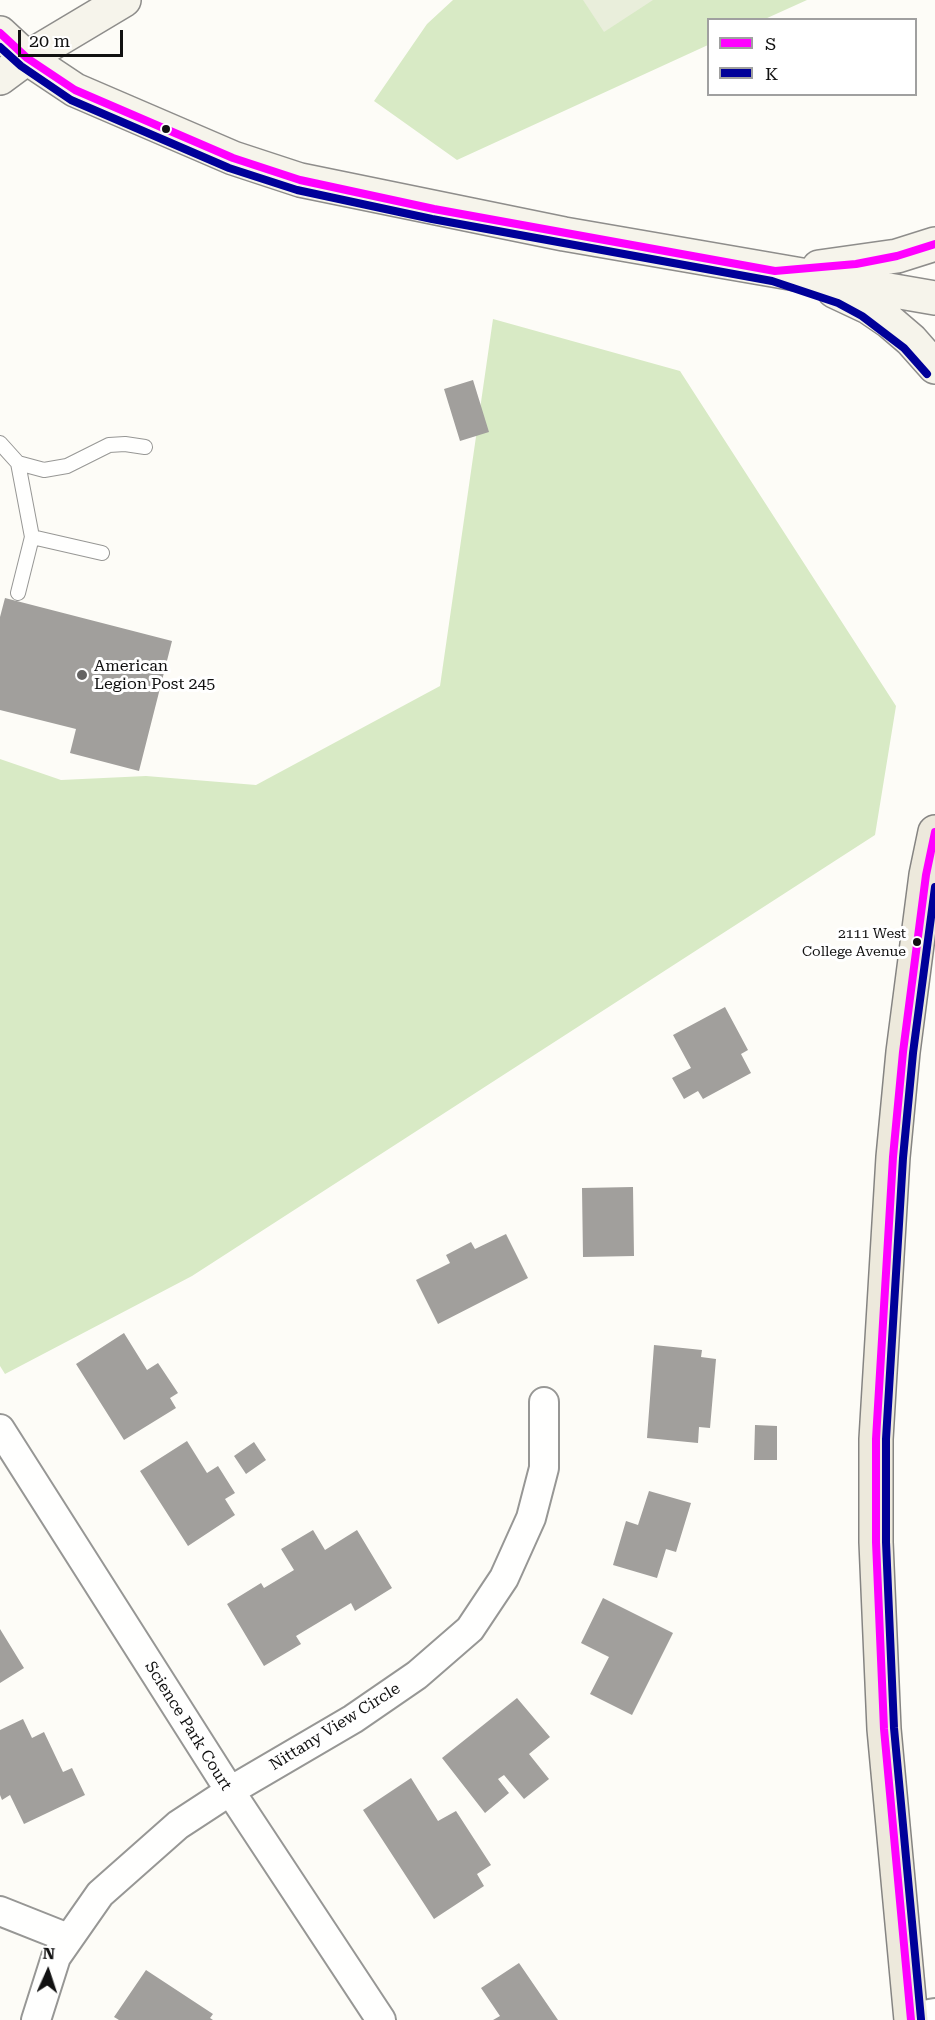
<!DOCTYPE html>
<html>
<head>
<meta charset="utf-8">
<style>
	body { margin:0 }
	#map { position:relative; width:935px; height:2020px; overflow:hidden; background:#fdfcf7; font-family:"Roboto Serif",serif }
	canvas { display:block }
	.legend { position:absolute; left:707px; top:18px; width:210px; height:78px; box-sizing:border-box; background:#fff; border:2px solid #a0a0a0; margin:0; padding:8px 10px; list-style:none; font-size:18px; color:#111 }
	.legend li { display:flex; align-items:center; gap:12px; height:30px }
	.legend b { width:30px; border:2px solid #a0a0a0 }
	.north { position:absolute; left:18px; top:1942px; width:60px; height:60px; -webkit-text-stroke:4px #fff; paint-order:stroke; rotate:3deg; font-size:16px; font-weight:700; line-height:24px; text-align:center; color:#111 }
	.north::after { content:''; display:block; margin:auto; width:21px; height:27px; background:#111; clip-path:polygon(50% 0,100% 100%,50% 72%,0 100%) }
	.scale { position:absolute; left:18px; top:30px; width:105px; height:27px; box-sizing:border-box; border:3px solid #111; border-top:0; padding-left:8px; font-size:18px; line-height:21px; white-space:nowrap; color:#111; -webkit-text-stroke:4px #fff; paint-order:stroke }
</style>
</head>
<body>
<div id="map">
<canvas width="935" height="2020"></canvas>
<ul class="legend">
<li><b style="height:8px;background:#f0f"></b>S</li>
<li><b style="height:8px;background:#009"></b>K</li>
</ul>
<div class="north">N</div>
<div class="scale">20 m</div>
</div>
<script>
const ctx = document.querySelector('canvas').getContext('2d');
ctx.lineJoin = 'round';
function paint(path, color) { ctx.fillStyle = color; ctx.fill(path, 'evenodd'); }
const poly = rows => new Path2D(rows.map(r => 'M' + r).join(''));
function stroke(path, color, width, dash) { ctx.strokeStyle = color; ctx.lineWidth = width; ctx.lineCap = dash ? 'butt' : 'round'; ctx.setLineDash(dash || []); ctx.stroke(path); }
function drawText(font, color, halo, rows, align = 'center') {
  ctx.font = font + ' "Roboto Serif",serif'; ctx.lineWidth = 6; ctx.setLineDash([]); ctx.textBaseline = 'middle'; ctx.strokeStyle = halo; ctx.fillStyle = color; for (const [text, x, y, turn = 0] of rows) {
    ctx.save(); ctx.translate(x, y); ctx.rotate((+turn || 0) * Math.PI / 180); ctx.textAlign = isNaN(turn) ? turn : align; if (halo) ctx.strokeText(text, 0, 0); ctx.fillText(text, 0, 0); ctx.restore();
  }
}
paint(poly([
	[453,0,807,0,765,19,708,20,708,45,457,160,374,101,427,24],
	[493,319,680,371,896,706,875,835,192,1276,5,1374,0,1366,0,759,61,780,146,776,256,785,440,686]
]), '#d8eac5');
paint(poly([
	[583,0,653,0,604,32]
]), '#e9eedb');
paint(poly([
	[473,380,489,432,460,441,444,389],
	[5,598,172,641,139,771,70,753,76,729,0,710,0,617],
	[725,1007,748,1050,741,1054,751,1073,703,1099,698,1091,684,1099,672,1078,691,1068,673,1035],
	[633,1187,634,1256,583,1257,582,1188],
	[506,1234,528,1278,438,1324,416,1280,450,1263,446,1255,471,1242,475,1249],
	[124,1333,147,1370,158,1363,178,1393,170,1398,176,1408,124,1440,76,1364],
	[654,1345,702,1350,701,1357,716,1359,710,1428,699,1427,698,1443,647,1438],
	[755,1425,777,1426,777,1460,754,1460],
	[187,1441,207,1473,218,1466,235,1493,225,1499,235,1515,188,1546,140,1471],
	[254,1442,266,1460,246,1474,234,1456],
	[649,1491,691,1503,676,1552,666,1549,657,1578,613,1565,626,1521,638,1525],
	[313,1530,325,1550,357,1530,392,1588,355,1611,351,1603,296,1636,301,1644,264,1666,227,1604,261,1583,264,1588,294,1570,281,1549],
	[603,1598,673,1633,632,1715,590,1694,609,1657,581,1643],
	[0,1629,24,1668,0,1683],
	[517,1698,550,1737,529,1754,549,1779,524,1799,504,1775,498,1779,509,1793,485,1813,442,1758],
	[23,1719,32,1738,44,1732,63,1772,72,1768,85,1795,24,1824,10,1795,2,1800,0,1795,0,1730],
	[411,1778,438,1821,456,1811,491,1865,477,1874,484,1886,434,1919,363,1810],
	[519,1963,558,2020,493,2020,500,2016,481,1988],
	[146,1970,213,2014,210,2018,213,2020,119,2020,114,2017]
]), '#a19f9c');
const lane = poly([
	[0,443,18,463,44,470,67,466,109,445,125,444,145,447],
	[18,463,32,537,102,553],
	[18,593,32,537]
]);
const street = poly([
	[0,1429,230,1791,381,2020],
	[0,1911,68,1938],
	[911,2017,935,2013],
	[36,2020,56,1957,100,1894,178,1825,230,1791,353,1719,417,1675,470,1629,504,1578,531,1518,544,1468,544,1402]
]);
const secondary = poly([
	[0,33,27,58,75,90,233,158,300,180,564,234,935,298],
	[0,78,27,58,124,0],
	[819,267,897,256,935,244],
	[834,291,868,307,890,322,911,340,935,367]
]);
const primary = poly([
	[911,2020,884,1729,876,1542,876,1439,893,1157,903,1052,926,875,935,832]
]);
stroke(lane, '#979795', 16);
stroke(street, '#979795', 32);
stroke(secondary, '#8e8d8b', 36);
stroke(primary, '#858482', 36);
stroke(lane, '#fffffe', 14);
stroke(street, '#fffffe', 28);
stroke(secondary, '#f6f4eb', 33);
stroke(primary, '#ede9dc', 33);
stroke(poly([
	[0,33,27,58,75,90,233,158,300,180,434,209,775,271,856,264,897,256,935,244],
	[911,2020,884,1729,876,1542,876,1439,893,1157,903,1052,926,875,935,832]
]), '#f0f', 8);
stroke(poly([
	[0,47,21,66,71,100,229,168,297,190,432,219,772,281,838,303,862,316,904,348,927,374],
	[921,2019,894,1728,886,1542,886,1439,903,1158,913,1053,935,887]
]), '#009', 8);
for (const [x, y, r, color] of [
	[166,129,5,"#111"],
	[82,675,6,"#646362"],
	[917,942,5,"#111"]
]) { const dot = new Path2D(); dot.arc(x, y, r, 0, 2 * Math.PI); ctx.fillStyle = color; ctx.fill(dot); stroke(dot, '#fff', 2); }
drawText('14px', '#111', '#fff', [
	["2111 West",906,934],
	["College Avenue",906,952]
], 'right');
drawText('16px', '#111', '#fff', [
	["American",94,666],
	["Legion Post 245",94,684]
], 'left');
drawText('16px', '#111', '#fff', [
	["Science Park Court",188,1726,58],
	["Nittany View Circle",335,1727,-32]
]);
</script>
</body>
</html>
